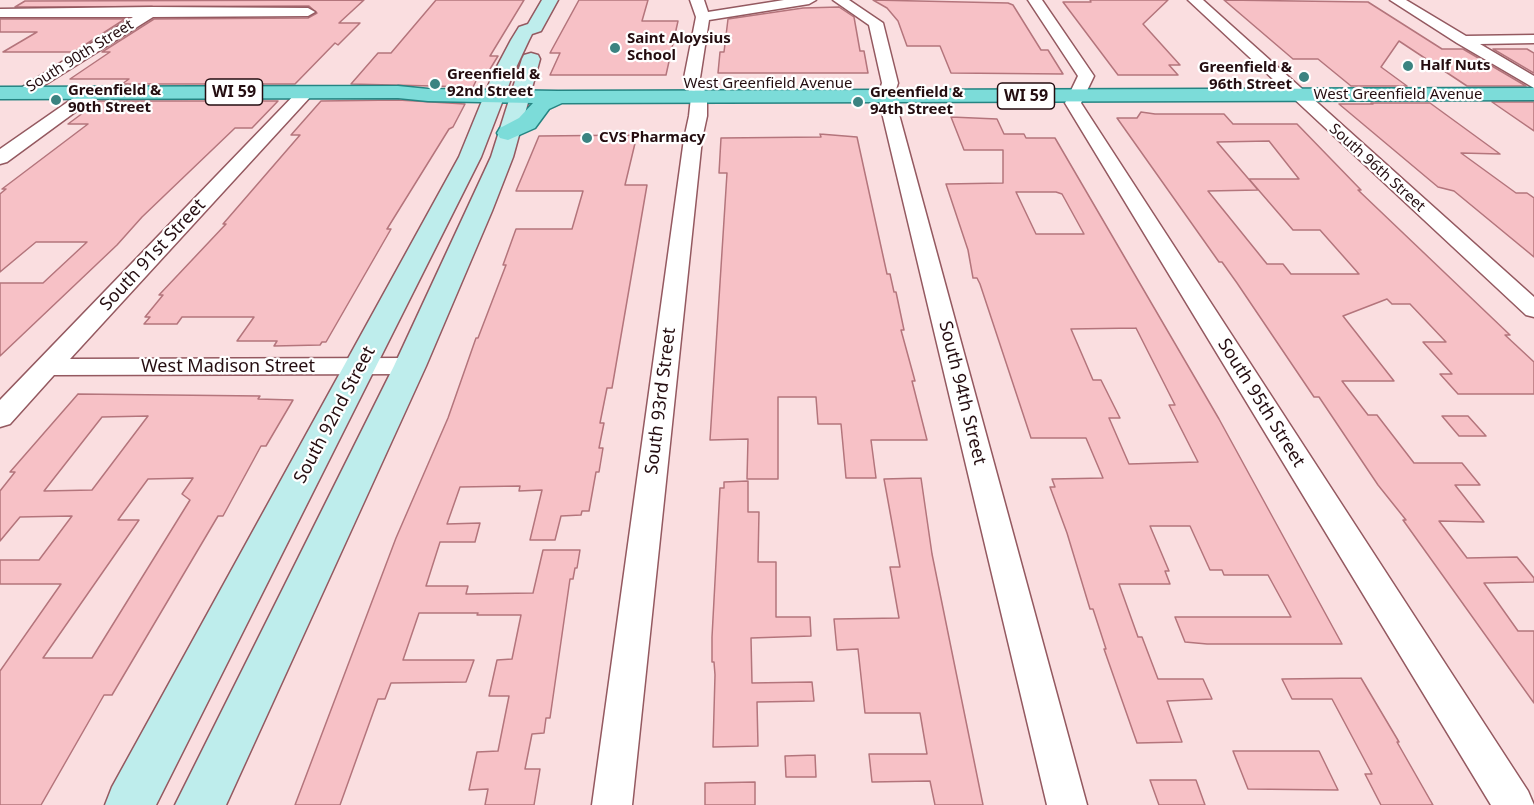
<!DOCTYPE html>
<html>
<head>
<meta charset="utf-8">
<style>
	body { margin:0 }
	canvas { display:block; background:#fadee0 }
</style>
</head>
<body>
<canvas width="1534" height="805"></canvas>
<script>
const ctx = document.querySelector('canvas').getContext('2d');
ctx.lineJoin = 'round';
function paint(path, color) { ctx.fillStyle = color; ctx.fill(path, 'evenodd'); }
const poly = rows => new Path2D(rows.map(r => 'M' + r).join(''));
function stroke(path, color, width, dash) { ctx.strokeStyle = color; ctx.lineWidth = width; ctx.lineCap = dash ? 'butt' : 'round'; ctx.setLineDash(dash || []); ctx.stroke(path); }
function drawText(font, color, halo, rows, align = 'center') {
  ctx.font = font + ' "Noto Sans",sans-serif'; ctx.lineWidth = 4.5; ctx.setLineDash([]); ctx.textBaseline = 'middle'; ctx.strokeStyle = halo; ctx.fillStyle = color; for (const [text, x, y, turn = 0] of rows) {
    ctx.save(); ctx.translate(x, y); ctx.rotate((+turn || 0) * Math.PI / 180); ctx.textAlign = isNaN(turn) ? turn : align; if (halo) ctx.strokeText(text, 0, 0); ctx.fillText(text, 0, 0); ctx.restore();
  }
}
const building = poly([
	[364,0,339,23,360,23,338,45,335,43,295,84,122,84,129,79,70,79,110,52,102,52,154,19,308,18,317,13,309,6,15,7,25,1,364,0],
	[436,0,524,0,490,56,498,56,484,79,477,79,473,87,351,84,378,53,391,53,436,0],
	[579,0,648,0,642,21,678,21,666,75,550,75,560,53,550,53,579,0],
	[873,0,1008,3,1013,5,1041,50,1048,50,1063,74,951,73,940,46,907,46,898,21,887,8,873,0],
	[1090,0,1168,0,1143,24,1180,65,1169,65,1178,75,1118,75,1063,2,1091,2,1090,0],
	[1224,0,1368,2,1442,49,1463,49,1526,86,1467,86,1399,41,1381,67,1407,86,1351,86,1318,59,1293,59,1224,0],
	[839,7,854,17,860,51,864,51,868,73,718,73,720,52,724,52,728,19,803,8,839,7],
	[0,19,125,19,74,52,3,52,37,32,0,32,0,19],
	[1493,49,1527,49,1534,53,1534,73,1493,49],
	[398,100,465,104,453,127,449,129,387,229,391,229,326,342,322,342,320,345,274,346,277,341,237,341,254,317,182,317,177,324,144,324,150,317,145,317,163,295,159,295,226,224,223,224,300,135,291,135,321,101,398,100],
	[99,101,278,101,252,128,235,128,142,217,117,245,0,356,0,283,43,283,87,242,36,242,0,272,0,194,6,189,2,189,88,124,68,124,99,101],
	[1492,102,1534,102,1534,131,1492,102],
	[1371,103,1430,103,1500,154,1461,153,1516,193,1527,193,1534,198,1534,257,1454,191,1438,187,1339,104,1373,104,1371,103],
	[1141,112,1155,114,1224,114,1233,124,1297,124,1361,190,1358,190,1510,335,1505,335,1534,362,1534,394,1458,394,1440,374,1452,374,1423,342,1446,342,1410,304,1392,304,1387,299,1343,316,1394,381,1342,381,1368,415,1377,415,1414,463,1462,463,1480,485,1455,485,1484,522,1439,521,1467,558,1517,557,1534,578,1534,582,1484,583,1518,631,1534,631,1534,703,1403,520,1406,520,1378,485,1319,397,1314,397,1237,283,1222,262,1219,262,1117,118,1137,118,1141,112],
	[1269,141,1299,179,1249,179,1293,230,1320,230,1359,274,1291,274,1283,264,1267,264,1208,191,1258,190,1217,142,1269,141],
	[951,117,997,119,1004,134,1024,134,1026,138,1055,138,1219,419,1342,644,1207,644,1185,642,1175,617,1291,617,1268,575,1224,575,1222,570,1210,570,1190,526,1150,526,1169,571,1165,571,1170,584,1119,584,1138,637,1142,637,1158,679,1203,679,1212,699,1167,701,1182,742,1137,743,1104,649,1106,649,1093,609,1090,609,1067,533,1050,487,1055,487,1052,479,1103,478,1086,438,1031,438,980,284,977,278,973,278,968,250,946,184,1003,183,1003,150,964,150,951,117],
	[1016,192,1056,192,1062,194,1084,234,1036,234,1016,192],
	[1136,328,1175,405,1169,405,1198,462,1129,464,1109,418,1120,418,1101,380,1093,380,1071,329,1136,328],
	[820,134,857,137,887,274,890,274,894,292,896,292,904,330,901,330,915,381,912,381,927,440,871,440,876,478,846,478,841,424,818,424,816,397,778,397,778,479,747,479,748,439,710,440,727,173,719,173,721,138,821,137,820,134],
	[637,135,625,185,647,185,612,388,607,388,600,423,604,423,599,448,603,448,599,472,596,472,589,511,582,511,581,515,561,516,555,540,530,540,542,490,519,491,520,486,460,487,447,524,480,523,475,542,440,542,426,586,468,586,466,594,533,593,543,550,580,550,577,568,575,568,573,579,570,579,550,718,546,718,544,733,532,734,525,769,540,769,534,805,485,805,488,789,469,790,477,752,498,751,509,696,489,696,497,660,512,659,521,615,477,615,478,613,419,613,403,660,474,660,466,682,391,683,385,699,378,699,340,805,295,805,396,538,448,418,476,338,478,338,506,265,503,265,516,229,572,229,583,191,516,191,539,136,637,135],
	[78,394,260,396,258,399,293,400,266,446,261,446,223,516,218,516,112,695,104,695,41,805,0,805,0,671,61,584,0,584,0,560,39,560,72,516,20,517,0,541,0,491,15,472,10,472,78,394],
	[148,416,92,490,44,491,102,417,148,416],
	[193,478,182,494,190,500,92,658,43,658,139,520,118,520,148,479,193,478],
	[1442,416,1468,416,1486,436,1459,436,1442,416],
	[921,478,932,554,983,805,935,805,930,781,872,782,869,754,927,754,920,713,865,713,858,649,837,650,834,619,899,618,890,567,900,567,884,479,921,478],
	[748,481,748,512,759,512,758,562,776,562,776,617,810,617,811,636,751,638,752,683,812,682,814,701,757,702,758,746,713,747,715,675,714,662,712,662,712,637,720,488,724,488,724,482,748,481],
	[1361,678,1399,742,1397,742,1433,805,1381,805,1365,774,1372,774,1332,699,1292,699,1282,679,1361,678],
	[1233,751,1319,751,1338,790,1248,789,1233,751],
	[815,755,816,777,786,777,785,756,815,755],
	[1150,780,1196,780,1205,805,1159,805,1150,780],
	[755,782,755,805,705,805,705,783,755,782]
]);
paint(building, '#f7c1c6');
stroke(building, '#b4757c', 1.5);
const street = poly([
	[690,0,704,0,708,12,784,0,816,0,809,4,709,20,700,78,707,97,707,116,702,139,632,805,592,805,684,139,689,116,691,97,684,78,696,17,690,0],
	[833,0,849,0,883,23,898,83,894,96,1087,805,1047,805,878,96,882,83,869,25,833,0],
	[1028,0,1042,0,1094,76,1081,103,1528,791,1534,805,1491,805,1065,103,1078,76,1028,0],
	[1188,0,1203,0,1534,297,1534,317,1526,315,1188,0],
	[1390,0,1406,0,1466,36,1534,35,1534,43,1480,44,1534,76,1534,88,1457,43,1390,0],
	[152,7,308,8,315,12,308,16,153,17,27,96,15,96,13,93,133,17,0,17,0,9,152,7],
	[306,87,314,92,312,95,70,359,410,358,419,360,423,366,419,372,410,374,54,375,10,424,0,427,0,400,300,89,306,87],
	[91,88,97,90,99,93,97,96,7,162,0,164,0,149,85,90,91,88]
]);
const secondary = poly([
	[542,0,558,0,541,31,532,34,529,40,513,74,481,157,156,805,105,805,112,787,459,157,493,74,511,40,519,27,528,24,542,0],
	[531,53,538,55,540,59,513,157,492,211,426,366,226,805,175,805,394,366,491,157,522,59,524,55,531,53]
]);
const primary = poly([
	[398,86,428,89,558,91,1534,88,1534,100,562,103,549,109,535,128,508,140,500,138,497,133,500,128,519,118,533,103,428,101,398,98,0,99,0,87,398,86]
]);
stroke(street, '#945960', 3);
stroke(secondary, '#945960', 3);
stroke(primary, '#258482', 3);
paint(street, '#fff');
paint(secondary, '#beedec');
paint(primary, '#7cdcd9');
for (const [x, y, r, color] of [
	[615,48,6,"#3b8381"],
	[1408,66,6,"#3b8381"],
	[1304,77,6,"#3b8381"],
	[435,84,6,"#3b8381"],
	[56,100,6,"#3b8381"],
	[858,102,6,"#3b8381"],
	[587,138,6,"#3b8381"]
]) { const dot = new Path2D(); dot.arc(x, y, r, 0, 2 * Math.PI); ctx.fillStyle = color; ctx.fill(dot); stroke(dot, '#fff', 2); }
drawText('bold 15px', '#240d10', '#fff', [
	["Saint Aloysius",627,39],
	["School",627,56],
	["Half Nuts",1420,66],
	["Greenfield &",1292,68,"right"],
	["96th Street",1292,85,"right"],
	["Greenfield &",447,75],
	["92nd Street",447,92],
	["Greenfield &",68,91],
	["90th Street",68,108],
	["Greenfield &",870,93],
	["94th Street",870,110],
	["CVS Pharmacy",599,138]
], 'left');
drawText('15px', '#240d10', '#fff', [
	["South 90th Street",80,56,-32],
	["West Greenfield Avenue",768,84],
	["West Greenfield Avenue",1398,95],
	["South 96th Street",1377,168,42]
]);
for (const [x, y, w] of [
	[234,92,57],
	[1026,96,57]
]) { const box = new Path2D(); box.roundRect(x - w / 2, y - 13, w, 26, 4.5); ctx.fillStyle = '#fff'; ctx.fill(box); stroke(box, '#240d10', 1.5); }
drawText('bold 16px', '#240d10', null, [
	["WI 59",234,92],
	["WI 59",1026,96]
]);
drawText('18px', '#240d10', '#fff', [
	["South 91st Street",153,255,-47],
	["West Madison Street",228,367],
	["South 94th Street",962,393,76],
	["South 93rd Street",661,401,-83],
	["South 95th Street",1261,403,58],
	["South 92nd Street",335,415,-62]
]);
</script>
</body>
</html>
